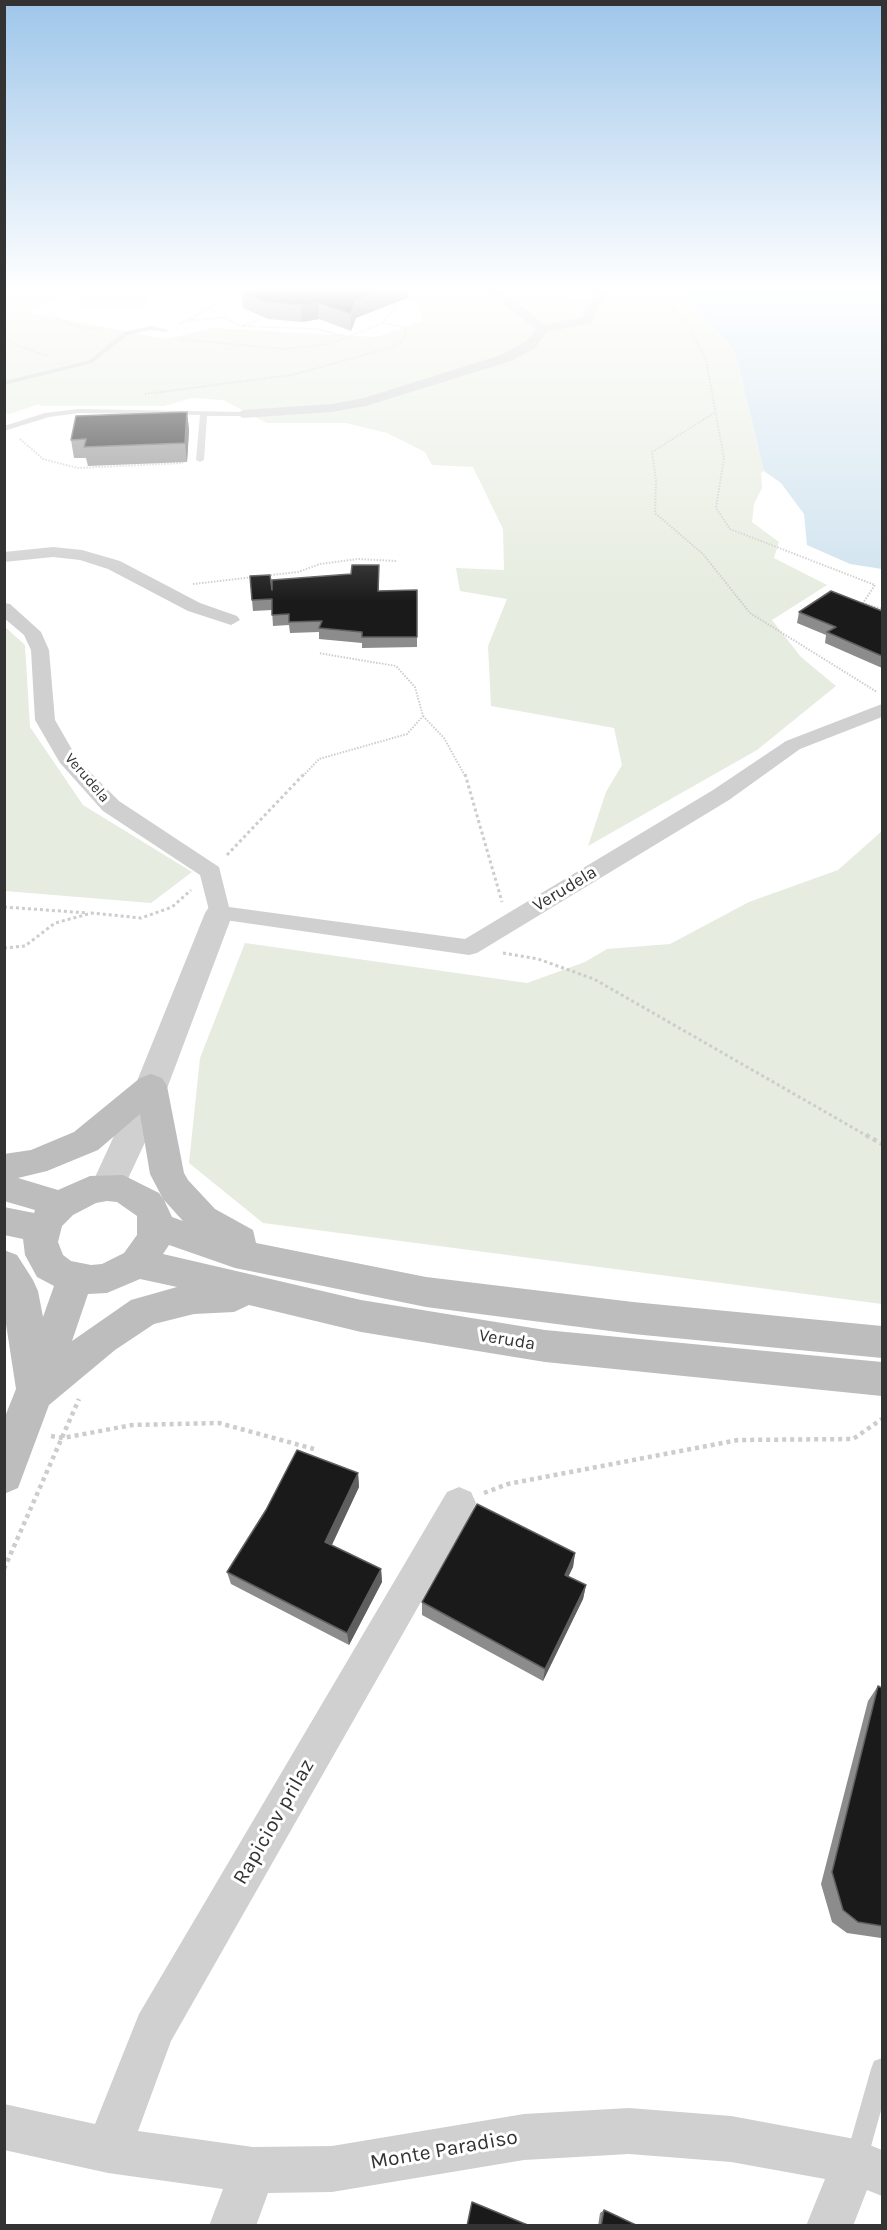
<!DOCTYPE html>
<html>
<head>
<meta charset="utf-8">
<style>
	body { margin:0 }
	#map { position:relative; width:887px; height:2230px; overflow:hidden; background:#fff; font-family:Karla,sans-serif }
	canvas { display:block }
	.frame { position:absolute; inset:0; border:6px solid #333; pointer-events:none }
</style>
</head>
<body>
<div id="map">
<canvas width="887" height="2230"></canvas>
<div class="frame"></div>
</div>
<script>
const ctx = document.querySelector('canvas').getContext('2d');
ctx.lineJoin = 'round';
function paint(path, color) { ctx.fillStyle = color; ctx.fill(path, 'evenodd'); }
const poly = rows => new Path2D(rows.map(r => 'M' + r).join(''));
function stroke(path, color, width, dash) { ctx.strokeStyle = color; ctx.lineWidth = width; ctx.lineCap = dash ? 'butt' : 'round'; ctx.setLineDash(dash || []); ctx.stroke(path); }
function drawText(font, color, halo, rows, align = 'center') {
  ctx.font = font + ' Karla,sans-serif'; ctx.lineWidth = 6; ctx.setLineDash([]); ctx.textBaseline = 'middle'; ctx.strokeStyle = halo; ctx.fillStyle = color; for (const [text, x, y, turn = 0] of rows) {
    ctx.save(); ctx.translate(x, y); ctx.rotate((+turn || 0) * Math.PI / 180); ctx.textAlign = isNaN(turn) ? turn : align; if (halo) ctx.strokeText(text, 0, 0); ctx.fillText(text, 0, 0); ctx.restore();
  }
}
paint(poly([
	[4,290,73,290,73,293,25,312,166,339,214,328,376,337,422,321,420,305,399,290,499,292,499,290,557,290,568,302,629,290,680,290,735,351,764,471,761,473,762,488,754,504,752,522,779,542,774,558,827,585,772,620,801,657,836,686,757,750,588,846,606,792,622,765,614,728,491,706,488,646,507,599,460,591,456,568,504,570,503,529,473,467,432,465,425,452,387,433,346,423,267,423,223,400,192,398,164,406,42,406,39,404,9,414,4,411],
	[84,290,148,290,146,307,77,309],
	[4,626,25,645,30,727,83,805,192,872,151,903,5,891],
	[882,831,882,1304,263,1223,189,1163,200,1058,245,943,527,983,585,962,607,949,670,944,749,902,838,870]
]), '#e6ecdf');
paint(poly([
	[680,290,882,290,882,569,850,564,807,545,804,514,781,483,764,471,735,351]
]), '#cfe2ee');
stroke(poly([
	[653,290,664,298,689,328,706,360,724,458,716,508,730,529,875,585,863,603,882,609],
	[51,315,77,327,105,330],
	[4,316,9,306,36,290],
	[189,320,225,318,242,326],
	[259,320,242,326,316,329,349,337],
	[4,322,64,321],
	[382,323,394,309,396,299],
	[180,324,225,300,246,293],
	[4,336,15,345,48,356],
	[145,394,292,375,390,348,401,342,406,334,404,327,382,323,330,344,284,349,178,339],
	[714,413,652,452,656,480,655,513,703,554,750,613,877,692],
	[20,439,43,459,78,468,183,463],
	[193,584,298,572,320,564,358,559,396,561],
	[423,716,444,738,465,776],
	[303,776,319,759,407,734,423,716,415,687,396,666,319,653]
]), '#cdcdcd', 2, [1.5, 1.5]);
stroke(poly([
	[465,774,502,902],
	[227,855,304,774],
	[4,907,88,913],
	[4,948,25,946,55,923,92,913,141,918,172,907,191,890],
	[503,953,538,959,594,979,869,1137]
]), '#cdcdcd', 3, [3, 3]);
stroke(poly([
	[866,1135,882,1144],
	[51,1436,63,1438,132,1425,219,1423,314,1449],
	[484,1493,508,1484,738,1440,853,1439,882,1419],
	[4,1569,79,1399]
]), '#cdcdcd', 4.5, [4, 4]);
paint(poly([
	[151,326,169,330,166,332,151,330,128,335,92,363,4,385,4,381,88,361,124,332,151,326],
	[79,409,243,412,247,414,243,416,207,416,204,460,200,462,196,460,200,415,79,413,49,417,4,431,4,426,45,413,79,409],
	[882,2058,882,2107,868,2157,865,2165,857,2168,849,2165,846,2157,871,2069,874,2061,882,2058]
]), '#d0d0d0');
paint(poly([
	[487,290,500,290,545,325,582,317,597,290,609,290,591,323,547,332,535,348,511,361,366,406,331,412,243,418,236,414,243,410,331,404,364,398,501,355,525,342,536,330,487,290],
	[53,547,82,550,120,561,200,603,237,616,240,620,231,625,188,611,108,569,80,560,53,557,4,562,4,552,53,547],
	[4,603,10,604,41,632,49,650,55,720,78,760,119,801,219,867,229,907,465,939,713,790,786,741,882,704,882,717,800,749,729,800,477,953,469,955,211,918,200,875,103,811,60,763,35,720,31,650,24,635,4,618,4,603],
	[459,1487,471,1492,476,1503,471,1514,171,2041,138,2131,253,2147,332,2146,524,2114,629,2108,731,2116,855,2139,882,2150,882,2196,867,2190,853,2226,806,2226,825,2179,731,2162,629,2154,524,2160,332,2192,268,2193,256,2226,209,2226,223,2189,108,2173,4,2150,4,2104,95,2124,139,2014,447,1492,459,1487]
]), '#d0d0d0');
paint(poly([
	[219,904,229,907,233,913,154,1123,119,1198,107,1201,95,1198,90,1188,120,1123,205,913,209,907,219,904]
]), '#d0d0d0');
paint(poly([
	[151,1074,162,1078,167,1086,184,1173,188,1180,215,1209,253,1230,256,1243,426,1277,633,1302,882,1326,882,1358,633,1334,426,1307,235,1268,169,1245,163,1254,361,1300,545,1330,882,1362,882,1396,545,1362,361,1332,249,1305,234,1312,194,1314,154,1324,115,1350,49,1405,18,1488,4,1494,4,1419,16,1389,4,1311,4,1250,17,1255,33,1280,38,1291,43,1317,54,1286,37,1277,25,1255,23,1239,4,1235,4,1207,34,1213,35,1210,4,1201,4,1154,31,1150,74,1132,140,1078,151,1074],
	[140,1114,150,1174,163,1199,159,1193,123,1175,90,1176,58,1190,18,1178,47,1171,98,1150,140,1114],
	[164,1200,183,1221,172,1217,164,1200],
	[107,1201,117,1202,137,1216,137,1235,124,1253,102,1264,91,1265,71,1261,63,1255,58,1242,62,1226,73,1215,96,1203,107,1201],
	[140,1279,177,1287,131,1300,72,1341,88,1294,107,1293,140,1279]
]), '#bdbdbd');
paint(poly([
	[244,290,408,290,409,297,356,318,351,331,319,319,302,322,268,319,243,308,241,292],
	[187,412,189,430,187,462,88,466,86,458,74,458,71,440],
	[379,565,379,591,417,590,417,647,362,648,362,643,319,639,319,632,290,633,289,625,273,626,272,610,253,611,252,600,272,590,351,574],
	[882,611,882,668,825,643,826,635,797,623,799,612],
	[358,1473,359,1487,332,1545,381,1569,382,1582,349,1645,231,1584,227,1572],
	[575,1553,573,1567,568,1576,586,1585,583,1599,543,1681,422,1615,422,1602],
	[878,1686,882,1688,882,1938,881,1938,847,1933,832,1922,821,1884,868,1701],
	[604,2210,638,2226,598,2226,600,2213]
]), '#8c8c8c');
paint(poly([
	[384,290,408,290,409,297,356,318,351,331,351,314,355,301],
	[318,303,319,319,302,322,301,305],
	[187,412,189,430,187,462,185,443],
	[358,1473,359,1487,327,1555,325,1542],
	[575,1553,573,1567,563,1588,565,1575],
	[381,1569,382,1582,349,1645,347,1633],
	[586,1585,583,1599,543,1681,545,1669]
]), '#5f5f5f');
const building = poly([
	[244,290,384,290,355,301,351,314,318,303,301,305,267,302,241,292,244,290],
	[187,412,185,443,84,447,86,439,71,440,76,416,187,412],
	[352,565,379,565,378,591,417,590,417,637,362,637,362,632,319,628,322,621,289,622,289,614,272,615,272,599,252,600,250,576,270,575,272,590,272,580,351,574,352,565],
	[831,591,882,611,882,656,827,632,836,627,799,612,831,591],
	[297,1450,358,1473,325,1542,381,1569,347,1633,227,1572,266,1510,297,1450],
	[477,1504,575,1553,565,1575,586,1585,545,1669,422,1602,477,1504],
	[878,1686,882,1688,882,1926,858,1922,843,1910,832,1872,878,1686],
	[472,2202,530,2226,467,2226,472,2202],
	[604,2210,638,2226,601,2226,604,2210]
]);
paint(building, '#1a1a1a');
stroke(building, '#5f5f5f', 1.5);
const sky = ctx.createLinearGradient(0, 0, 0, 602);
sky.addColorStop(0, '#9ec6ea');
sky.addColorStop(0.48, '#fff');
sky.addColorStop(1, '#ffffff00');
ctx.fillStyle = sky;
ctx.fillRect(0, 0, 887, 602);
drawText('15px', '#333', '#fff', [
	["Verudela",87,778,49]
]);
drawText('18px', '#333', '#fff', [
	["Verudela",565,889,-31],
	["Veruda",507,1340,9]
]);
drawText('21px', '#333', '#fff', [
	["Rapiciov prilaz",274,1822,-60],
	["Monte Paradiso",444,2150,-10]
]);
</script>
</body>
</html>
